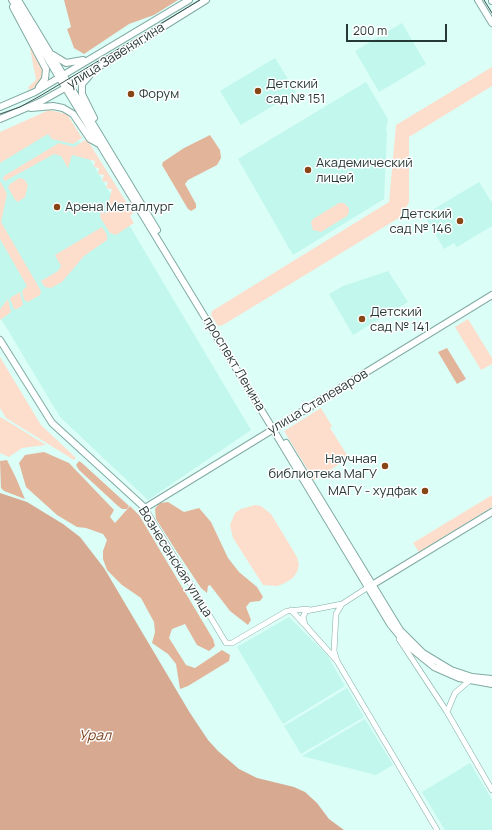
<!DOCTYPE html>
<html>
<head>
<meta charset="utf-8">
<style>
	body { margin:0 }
	#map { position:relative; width:492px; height:830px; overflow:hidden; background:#dbfef7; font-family:Manrope,sans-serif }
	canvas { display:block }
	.scale { position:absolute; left:346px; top:24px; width:101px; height:18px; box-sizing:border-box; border:2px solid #273936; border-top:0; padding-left:5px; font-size:12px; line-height:14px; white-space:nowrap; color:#273936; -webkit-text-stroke:3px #fff; paint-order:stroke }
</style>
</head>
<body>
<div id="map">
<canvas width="492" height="830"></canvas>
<div class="scale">200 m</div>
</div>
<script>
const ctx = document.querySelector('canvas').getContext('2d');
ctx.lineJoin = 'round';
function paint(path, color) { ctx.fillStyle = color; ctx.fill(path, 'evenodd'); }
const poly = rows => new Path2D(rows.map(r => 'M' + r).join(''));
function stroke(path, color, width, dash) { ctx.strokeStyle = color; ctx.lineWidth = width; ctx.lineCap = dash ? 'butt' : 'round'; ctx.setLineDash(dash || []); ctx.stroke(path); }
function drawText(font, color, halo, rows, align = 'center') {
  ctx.font = font + ' Manrope,sans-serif'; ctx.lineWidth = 3; ctx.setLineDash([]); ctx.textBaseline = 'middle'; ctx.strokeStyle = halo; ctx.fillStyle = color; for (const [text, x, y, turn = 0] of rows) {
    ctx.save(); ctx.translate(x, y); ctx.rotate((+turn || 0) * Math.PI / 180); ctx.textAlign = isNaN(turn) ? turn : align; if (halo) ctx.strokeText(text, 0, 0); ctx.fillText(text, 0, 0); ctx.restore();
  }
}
paint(poly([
	[402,23,426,64,379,92,355,51],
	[275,58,296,92,241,125,220,91],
	[366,82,388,119,386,130,387,133,384,199,293,255,238,159],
	[63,114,251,430,148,500,60,417,0,317,0,156],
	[479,182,492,203,492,226,457,247,454,243,444,249,424,215],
	[388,271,408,302,353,335,329,294,343,286],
	[289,617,327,655,345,686,283,724,237,647],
	[347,688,364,717,301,754,284,726],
	[365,719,393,765,376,775,302,756],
	[470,763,492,800,492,830,445,830,422,792]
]), '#c1f7ed');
paint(poly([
	[29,43,43,68,45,75,38,86,29,90,28,87,36,80],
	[492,67,492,86,409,137,409,202,402,216,223,325,218,326,211,315,212,311,389,202,396,125],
	[49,110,67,114,82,138,73,144,52,139,48,134,0,163,0,132],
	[85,140,88,141,133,213,130,216,134,223,116,235,110,233,100,217,101,212,106,213,112,189,106,188,108,182,102,181,104,175,98,174,99,168,94,167,95,161,72,155,68,168,61,156,54,154,5,181,3,179,4,176,59,143,74,147],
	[19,178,24,179,28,185,25,197,18,202,15,200,8,187,10,184],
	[0,181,7,194,1,222,41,291,40,295,28,302,24,300,22,291,27,286,0,239],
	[339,203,344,203,349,208,349,212,347,216,321,232,313,230,311,223,313,219],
	[102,227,107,235,107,240,84,256,62,282,51,288,45,287,41,281,58,271,61,266,55,255],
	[20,292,23,305,17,309,14,309,10,298],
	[8,299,11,312,0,320,0,309],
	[468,319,492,358,492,364,481,370,455,327],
	[0,357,41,425,76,458,74,460,6,418,0,408],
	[321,408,332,426,330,428,349,458,314,480,284,431],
	[0,417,4,419,46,445,22,448,9,457,0,453],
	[492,495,492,507,419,552,413,543],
	[255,505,261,506,271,514,297,557,299,565,297,572,293,578,283,584,277,586,263,585,233,538,230,525,235,513,241,509]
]), '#fddecc');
paint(poly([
	[64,0,178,0,154,15,129,24,84,54,74,48,67,29,71,27],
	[210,135,220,150,221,158,217,165,188,180,185,184,196,204,196,208,191,211,188,209,162,165,163,162,184,148],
	[447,348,466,379,457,384,438,352],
	[44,452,69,463,114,510,110,517,115,523,130,506,139,515,213,639,215,646,209,651,197,645,185,624,172,629,169,638,186,665,195,668,222,650,230,655,229,661,188,686,180,689,176,664,168,654,152,643,155,632,154,622,141,598,122,585,107,570,103,559,103,551,107,540,103,534,86,528,77,527,57,515,26,487,19,463,25,455],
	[7,460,16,478,25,499,4,491,1,488,0,461],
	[79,461,82,463,129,506,127,509,122,509,118,506,79,470,76,465],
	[168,502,184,512,199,508,211,522,228,558,239,572,257,587,263,597,260,601,250,602,246,607,251,620,248,625,230,611,210,585,208,586,207,593,201,588,175,549,156,519,155,509,159,503]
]), '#e2b59b');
paint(poly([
	[0,493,27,502,63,524,80,537,104,568,190,713,208,740,218,751,239,769,257,778,294,787,305,792,317,803,329,819,344,830,0,830]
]), '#d6a990');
const minor = poly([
	[145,508,226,643,232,643,287,611,308,609],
	[342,604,370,586],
	[291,610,304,624],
	[399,639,447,712,492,790],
	[337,661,305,625,303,617,306,611,342,604,336,614,334,651,337,661,437,830],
	[447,712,455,693,469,681]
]);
const major = poly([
	[12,0,268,421,390,624,408,646,434,667,459,678,492,684],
	[18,0,157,230],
	[478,0,492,23],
	[492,0,492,1],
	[13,7,46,69,45,79,39,87],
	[53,55,66,63,83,60],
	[89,76,82,84,82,94,94,118],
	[0,107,35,92,189,0],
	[31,108,53,106,63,108,73,114,90,139,99,144],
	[0,119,40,102,65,88,206,0],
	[0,340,52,423,145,508,492,295],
	[286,443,400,630,423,653,451,670,472,677,492,679],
	[372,585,492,512]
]);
stroke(minor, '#81aba3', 6);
stroke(major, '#81aba3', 8);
stroke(minor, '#fff', 5);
stroke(major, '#fff', 6);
stroke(poly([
	[484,0,492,13],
	[0,114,20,107,40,96,200,0]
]), '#3f5350', 1);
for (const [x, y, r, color] of [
	[258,91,4,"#884616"],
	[131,94,4,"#884616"],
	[308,170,4,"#884616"],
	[57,207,4,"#884616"],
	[460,221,4,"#884616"],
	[362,319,4,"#884616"],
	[385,466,4,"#884616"],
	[425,491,4,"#884616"]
]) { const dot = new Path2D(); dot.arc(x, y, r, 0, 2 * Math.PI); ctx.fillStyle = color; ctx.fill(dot); stroke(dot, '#fff', 1.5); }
drawText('13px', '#273936', '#fff', [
	["улица Завенягина",116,56,-32],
	["проспект Ленина",234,364,59],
	["улица Сталеваров",318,402,-31],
	["Вознесенская улица",175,562,58]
]);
drawText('13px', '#273936', '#fff', [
	["Детский",266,84],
	["сад № 151",266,99],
	["Форум",139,94],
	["Академический",316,163],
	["лицей",316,178],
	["Арена Металлург",65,207],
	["Детский",452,214,"right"],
	["сад № 146",452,229,"right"],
	["Детский",370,312],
	["сад № 141",370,327],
	["Научная",377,459,"right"],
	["библиотека МаГУ",377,474,"right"],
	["МАГУ - худфак",417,491,"right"]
], 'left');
drawText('italic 14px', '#7b421c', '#fff', [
	["Урал",95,736]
]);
</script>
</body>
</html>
